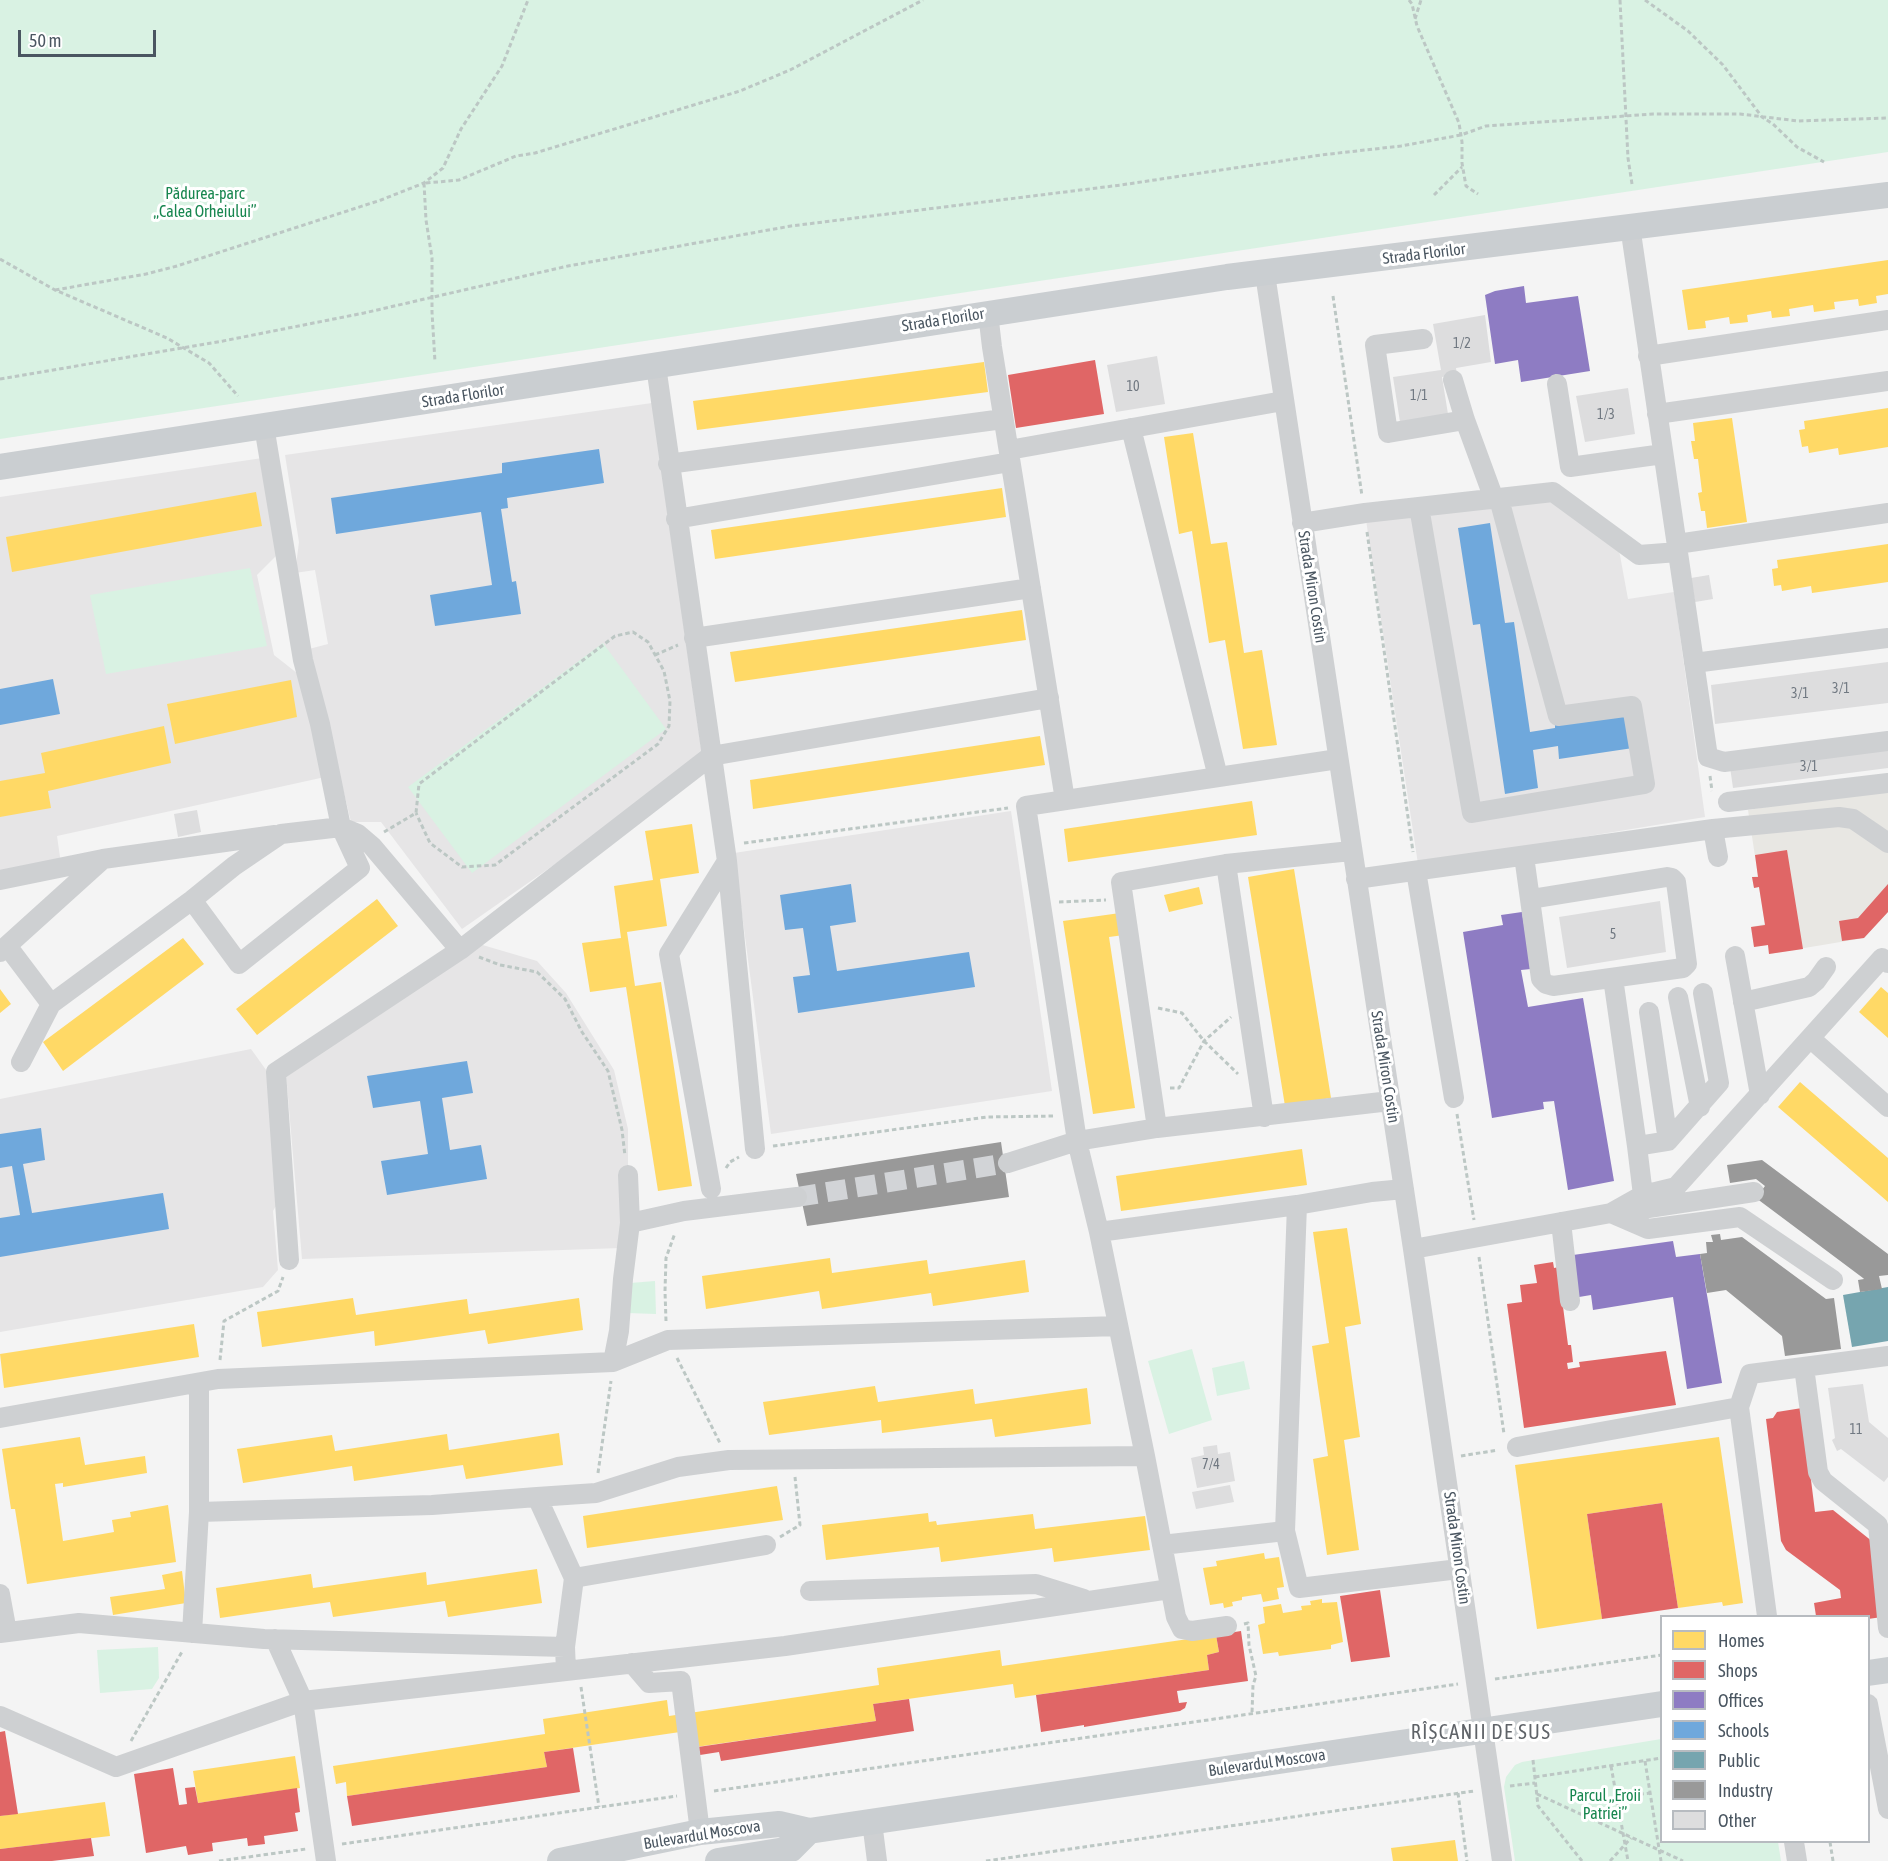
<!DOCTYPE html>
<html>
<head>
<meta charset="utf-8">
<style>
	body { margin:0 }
	#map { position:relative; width:1888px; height:1861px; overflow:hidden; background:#f4f4f4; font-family:"Asap Condensed",sans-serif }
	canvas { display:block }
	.legend { position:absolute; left:1660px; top:1615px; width:210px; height:228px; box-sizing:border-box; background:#fff; border:2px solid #b7bbc0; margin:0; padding:8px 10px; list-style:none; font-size:18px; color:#4a5661 }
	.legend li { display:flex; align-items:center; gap:12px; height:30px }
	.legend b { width:30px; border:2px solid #b7bbc0 }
	.scale { position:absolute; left:18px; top:30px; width:138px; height:27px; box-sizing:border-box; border:3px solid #4a5661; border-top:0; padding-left:8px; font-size:18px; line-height:21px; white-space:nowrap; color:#4a5661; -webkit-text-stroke:4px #fff; paint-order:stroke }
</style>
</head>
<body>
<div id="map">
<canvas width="1888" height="1861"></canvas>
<ul class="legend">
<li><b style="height:16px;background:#ffd966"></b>Homes</li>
<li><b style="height:16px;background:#e06666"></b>Shops</li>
<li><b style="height:16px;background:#8e7cc3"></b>Offices</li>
<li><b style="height:16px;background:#6fa8dc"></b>Schools</li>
<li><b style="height:16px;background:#76a5af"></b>Public</li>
<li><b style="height:16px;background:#999"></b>Industry</li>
<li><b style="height:16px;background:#ddddde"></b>Other</li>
</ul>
<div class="scale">50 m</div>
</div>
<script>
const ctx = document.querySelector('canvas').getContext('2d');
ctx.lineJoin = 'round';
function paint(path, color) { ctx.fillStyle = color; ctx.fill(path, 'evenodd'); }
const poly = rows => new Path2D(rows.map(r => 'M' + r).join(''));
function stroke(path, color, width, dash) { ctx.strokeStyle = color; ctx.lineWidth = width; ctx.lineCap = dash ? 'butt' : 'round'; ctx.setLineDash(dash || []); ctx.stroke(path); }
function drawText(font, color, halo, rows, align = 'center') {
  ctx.font = font + ' "Asap Condensed",sans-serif'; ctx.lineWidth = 6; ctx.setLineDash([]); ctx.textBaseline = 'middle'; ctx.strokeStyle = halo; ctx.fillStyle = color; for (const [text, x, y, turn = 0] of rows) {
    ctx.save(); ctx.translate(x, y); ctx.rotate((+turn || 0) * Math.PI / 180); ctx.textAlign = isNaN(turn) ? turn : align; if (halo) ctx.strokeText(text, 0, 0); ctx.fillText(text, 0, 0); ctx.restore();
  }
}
paint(poly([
	[1888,788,1888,912,1864,938,1769,954,1768,945,1754,947,1751,927,1765,924,1759,887,1754,888,1752,877,1758,876,1748,810]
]), '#e8e7e3');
paint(poly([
	[652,403,703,761,462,929,381,822,351,822,309,649,328,644,315,570,295,573,299,542,285,455],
	[269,457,285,547,257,575,274,655,302,677,325,777,57,836,61,864,0,874,0,497],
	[1555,485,1617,539,1628,599,1674,592,1705,817,1418,864,1366,520],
	[1011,811,1052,1091,771,1134,734,853],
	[469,941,537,961,566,993,614,1070,628,1129,628,1175,621,1248,302,1259,286,1074],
	[251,1049,269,1074,280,1199,273,1211,278,1270,263,1287,0,1332,0,1099]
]), '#e6e5e6');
paint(poly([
	[0,0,1888,0,1888,152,0,439],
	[250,568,267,646,106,674,90,595],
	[603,643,666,729,472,873,408,787],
	[655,1281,656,1314,627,1313,630,1283],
	[1192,1349,1212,1420,1169,1434,1148,1361],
	[1244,1361,1250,1389,1217,1396,1212,1368],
	[158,1647,159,1678,152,1689,100,1693,97,1650],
	[1661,1739,1662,1842,1778,1842,1781,1861,1515,1861,1504,1787,1506,1777,1515,1765,1522,1762]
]), '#d9f2e3');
paint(poly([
	[1888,260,1888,294,1876,296,1877,303,1859,306,1858,299,1834,302,1835,309,1814,312,1813,305,1789,309,1790,316,1772,318,1771,311,1747,315,1748,322,1730,324,1729,317,1705,321,1706,328,1688,330,1682,290],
	[984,362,988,392,697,430,693,401],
	[1888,408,1888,447,1839,455,1838,448,1809,453,1808,446,1802,447,1799,430,1805,429,1804,421],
	[1732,418,1747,522,1707,528,1705,511,1701,511,1698,493,1702,492,1698,459,1694,459,1691,441,1695,441,1693,423],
	[1193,433,1211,544,1227,542,1244,653,1262,650,1277,745,1243,749,1225,640,1209,643,1192,531,1179,534,1164,437],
	[1002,488,1006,517,715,559,711,530],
	[256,492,262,526,12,572,6,537],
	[1888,544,1888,582,1812,593,1811,586,1782,591,1781,585,1774,586,1772,569,1778,568,1777,560],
	[1022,610,1026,640,735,682,730,652],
	[291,680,297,717,175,744,167,704],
	[164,726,171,763,48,791,51,808,0,817,0,781,45,773,41,753],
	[1040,736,1045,765,753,809,750,780],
	[1252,801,1257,835,1068,862,1064,829],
	[692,824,699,873,660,879,667,926,627,932,635,986,661,982,692,1186,658,1191,626,987,590,992,582,943,621,938,614,886,653,880,645,831],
	[1294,869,1331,1098,1285,1106,1248,877],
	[1199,887,1203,904,1169,912,1164,895],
	[377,899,398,926,257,1035,236,1009],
	[1120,913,1124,935,1109,937,1135,1108,1093,1114,1063,921],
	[183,938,204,964,63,1071,43,1042],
	[1881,987,1888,993,1888,1038,1859,1012],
	[0,989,11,1004,0,1013],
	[1800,1082,1888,1158,1888,1202,1778,1107],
	[1302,1149,1307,1185,1121,1211,1116,1176],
	[1347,1228,1361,1324,1345,1327,1360,1437,1344,1440,1359,1550,1327,1555,1313,1459,1328,1456,1312,1346,1329,1343,1313,1232],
	[830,1258,832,1273,927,1260,929,1274,1025,1260,1029,1292,933,1306,931,1293,822,1309,819,1291,706,1309,702,1276],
	[353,1298,356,1315,467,1299,469,1314,579,1298,583,1330,488,1344,485,1330,375,1346,374,1331,262,1347,257,1312],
	[194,1324,199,1357,4,1388,0,1354],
	[875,1386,878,1402,973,1389,975,1404,1087,1388,1091,1424,995,1437,992,1419,882,1433,881,1420,769,1435,763,1402],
	[559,1433,563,1465,466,1479,463,1465,354,1481,352,1466,243,1483,237,1449,332,1435,335,1451,447,1434,449,1450],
	[80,1437,85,1465,145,1456,147,1473,63,1487,63,1483,55,1484,63,1541,114,1532,112,1520,131,1517,130,1512,168,1505,176,1562,27,1584,15,1509,11,1509,2,1449],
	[1719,1437,1743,1603,1723,1606,1722,1602,1678,1608,1662,1503,1587,1514,1602,1619,1537,1629,1515,1465],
	[777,1486,783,1520,587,1548,583,1516],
	[928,1513,929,1522,936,1521,937,1525,1033,1514,1035,1529,1145,1516,1150,1550,1054,1562,1052,1548,941,1562,939,1547,826,1560,822,1525],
	[1264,1553,1265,1559,1279,1557,1284,1587,1277,1588,1279,1599,1263,1602,1261,1594,1242,1597,1242,1600,1232,1602,1233,1606,1224,1608,1223,1603,1210,1605,1203,1568,1217,1566,1216,1561],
	[537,1569,542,1603,448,1617,445,1601,333,1617,330,1602,220,1618,216,1588,311,1574,313,1588,426,1572,427,1585],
	[182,1571,186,1603,113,1615,110,1597,165,1589,162,1575],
	[1322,1599,1322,1603,1337,1602,1343,1642,1331,1645,1331,1649,1279,1656,1278,1652,1263,1654,1258,1625,1265,1623,1263,1607,1281,1604,1283,1613,1302,1610,1301,1606,1311,1605,1310,1601],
	[1216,1635,1219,1652,1207,1655,1209,1670,1015,1698,1013,1684,873,1704,876,1721,682,1749,680,1732,544,1752,547,1767,347,1796,346,1782,336,1784,333,1766,545,1734,543,1719,667,1700,669,1716,879,1685,877,1668,1000,1650,1002,1666],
	[295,1756,300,1788,198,1803,193,1771],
	[105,1802,110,1836,0,1849,0,1816],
	[1455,1840,1458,1861,1393,1861,1391,1848]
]), '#ffd966');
paint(poly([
	[1095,360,1104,414,1016,428,1008,375],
	[1787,850,1803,949,1769,954,1768,945,1754,947,1751,927,1765,925,1759,887,1754,888,1752,877,1758,877,1755,855],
	[1888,884,1888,912,1864,938,1842,941,1839,921,1858,918],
	[1553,1262,1554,1268,1559,1267,1562,1299,1568,1345,1571,1345,1573,1362,1567,1363,1568,1369,1580,1367,1579,1362,1666,1351,1676,1405,1524,1428,1507,1304,1522,1302,1520,1285,1537,1283,1534,1265],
	[1802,1408,1815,1512,1833,1510,1873,1542,1882,1617,1868,1619,1868,1616,1816,1616,1814,1603,1841,1598,1840,1590,1786,1550,1781,1541,1766,1419,1773,1418,1777,1412],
	[1662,1503,1678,1608,1602,1619,1587,1514],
	[1380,1590,1390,1657,1351,1662,1340,1596],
	[1241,1631,1248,1681,1177,1691,1179,1703,1187,1702,1185,1708,1180,1711,1084,1727,1084,1725,1041,1732,1036,1695,1209,1670,1207,1655,1219,1652,1216,1635],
	[909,1699,914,1731,721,1761,719,1752,700,1755,698,1747,876,1721,873,1704],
	[5,1731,18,1814,0,1816,0,1732],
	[573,1748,580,1792,352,1826,347,1796,547,1767,544,1752],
	[173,1768,179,1805,187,1804,185,1788,195,1787,198,1803,297,1788,300,1812,295,1813,298,1831,264,1836,265,1844,248,1846,247,1838,212,1843,213,1851,188,1855,186,1846,146,1853,134,1774],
	[91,1838,94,1856,52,1861,0,1861,0,1849]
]), '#e06666');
paint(poly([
	[1524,286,1526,303,1578,296,1590,371,1521,382,1518,360,1495,364,1485,295,1495,291],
	[1522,912,1531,969,1521,970,1528,1007,1583,998,1614,1181,1568,1190,1554,1101,1543,1102,1544,1109,1492,1118,1463,932,1503,925,1501,915],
	[1673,1241,1676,1257,1700,1254,1722,1383,1687,1389,1673,1297,1593,1310,1591,1295,1579,1297,1573,1255]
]), '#8e7cc3');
paint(poly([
	[599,449,604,483,507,498,508,508,501,509,512,582,516,581,521,614,435,626,430,595,492,585,481,512,336,534,331,498,502,473,502,463],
	[1490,523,1505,623,1514,622,1530,732,1555,728,1555,725,1628,714,1633,748,1559,759,1558,746,1533,750,1538,788,1505,794,1480,624,1473,625,1458,528],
	[53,679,60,714,0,725,0,689],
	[851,884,856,922,830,926,837,971,969,952,975,987,798,1013,793,977,810,975,803,928,785,930,780,895],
	[467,1061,473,1093,442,1098,450,1150,481,1145,487,1179,387,1195,381,1161,428,1154,420,1101,373,1108,367,1076],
	[41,1128,45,1160,23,1164,32,1213,163,1193,169,1229,0,1257,0,1218,20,1215,12,1166,0,1168,0,1134]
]), '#6fa8dc');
paint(poly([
	[1888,1287,1888,1341,1852,1347,1843,1295]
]), '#76a5af');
paint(poly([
	[1001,1142,1009,1197,807,1226,796,1174],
	[1762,1160,1888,1254,1888,1275,1879,1276,1882,1289,1860,1292,1858,1280,1864,1279,1863,1278,1756,1198,1765,1186,1756,1179,1730,1183,1727,1165],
	[1720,1234,1721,1240,1742,1237,1826,1299,1834,1298,1841,1349,1785,1356,1782,1336,1726,1290,1707,1293,1700,1254,1707,1253,1706,1242,1713,1242,1711,1235]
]), '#999');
paint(poly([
	[1485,315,1491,362,1456,368,1457,375,1442,377,1448,414,1400,422,1393,377,1441,370,1433,324],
	[1157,356,1165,404,1116,412,1107,365],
	[1628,388,1635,434,1585,442,1576,396],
	[1709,575,1713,599,1695,602,1691,578],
	[1888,662,1888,703,1715,724,1711,685],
	[1888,747,1888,768,1733,788,1730,767],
	[197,810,201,832,178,837,174,814],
	[1660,901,1666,952,1567,968,1559,917],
	[1863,1384,1869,1422,1888,1438,1888,1477,1884,1482,1841,1449,1837,1451,1832,1440,1835,1438,1828,1388],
	[1217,1445,1218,1454,1230,1452,1235,1481,1197,1488,1191,1458,1204,1455,1203,1447],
	[1230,1485,1234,1502,1196,1509,1192,1492]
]), '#ddddde');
stroke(poly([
	[797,1197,1008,1163]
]), '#d2d4d7', 20, [20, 10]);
stroke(poly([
	[1409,0,1412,4,1417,26,1459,123,1462,142,1462,163,1466,186,1478,194],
	[1620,0,1628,158,1632,184],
	[1645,0,1688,31,1723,65,1762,117,1773,124,1797,147,1824,162],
	[1415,19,1421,0],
	[424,183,426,220,432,258,432,312,435,362],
	[426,183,459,180,516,156,535,153,740,91,790,70,923,0],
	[1434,195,1462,167],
	[0,259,55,290,167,338,209,363,238,396],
	[55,290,146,274,177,266,381,200,424,183,443,168,461,129,502,66,528,0],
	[1333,296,1362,496],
	[0,379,223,341,364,313,568,266,791,226,1121,185,1321,155,1401,146,1461,135,1486,126,1653,114,1740,114,1798,121,1888,118],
	[1367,532,1413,852],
	[655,655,678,645],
	[1710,776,1712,791],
	[384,832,416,813,419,784,615,636,633,632,648,642,664,671,670,701,669,726,658,744,495,865,462,867,430,843,416,813],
	[744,843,1008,808],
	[1059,902,1106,900],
	[479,957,500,965,537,972,565,999,582,1032,608,1071,622,1130,625,1156],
	[1158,1008,1182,1013,1204,1041,1238,1074],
	[1170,1088,1179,1088,1204,1041,1231,1017],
	[1457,1114,1474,1220],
	[773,1146,987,1117,1056,1116],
	[726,1168,730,1162,739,1157],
	[1479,1257,1504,1434],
	[666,1321,665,1291,666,1258,675,1233],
	[677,1358,720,1443],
	[220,1360,224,1321,278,1291,283,1277],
	[1461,1456,1498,1450],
	[598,1473,611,1381],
	[780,1537,800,1525,795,1477],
	[1244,1624,1248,1623,1249,1645,1256,1676,1253,1685,1252,1713],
	[1495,1679,1662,1655],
	[581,1687,599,1807],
	[131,1741,183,1650],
	[1533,1760,1538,1806,1582,1861],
	[1645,1761,1661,1861],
	[1611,1766,1628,1861],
	[1535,1777,1662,1758],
	[1510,1786,1535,1783],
	[714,1791,1458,1684],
	[1458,1793,1467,1861],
	[1537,1794,1683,1861],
	[1617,1797,1650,1793],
	[1830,1842,1833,1861],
	[342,1844,677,1796],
	[219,1861,306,1849],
	[986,1861,1474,1791],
	[1610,1861,1631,1838]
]), '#bcc7c4', 3, [4.5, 3]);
stroke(poly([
	[1630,226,1708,757,1724,762,1888,741],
	[1265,274,1413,1249,1502,1861],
	[988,313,992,347,1065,800],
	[1423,339,1375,345,1388,433,1465,420],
	[1648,356,1888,320],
	[656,366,727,861,755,1149],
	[1453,380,1465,420,1494,499],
	[1557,384,1570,467,1663,454],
	[1657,414,1888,381],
	[264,426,303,660,320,724,341,827,358,834,372,846,460,950,711,756,1049,698],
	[1131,428,1218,777],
	[1009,450,1283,401],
	[668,464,1003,419],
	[1419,507,1472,813,1645,784,1632,706,1558,716,1499,499],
	[676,519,1010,462],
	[1302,523,1365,513,1553,492,1639,555,1678,552],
	[1677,544,1888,513],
	[694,638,1031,588],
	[1694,663,1888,638],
	[1728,802,1888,783],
	[1713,829,1718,857],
	[1524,856,1541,979,1546,984,1553,986,1683,968,1687,964,1676,882,1672,878,1667,877,1531,899],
	[1226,864,1264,1117],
	[1416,871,1454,1098],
	[1356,879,1713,829,1839,817,1853,819,1888,843],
	[0,880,103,859],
	[8,947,51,1004],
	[0,952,103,859,275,835],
	[1735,956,1760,1095],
	[1613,978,1637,1146],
	[1678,997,1700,1107],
	[1743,1002,1809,987,1816,981,1826,967],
	[1810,1038,1888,1107],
	[21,1062,51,1004,192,900,234,866,281,834,341,827,360,868,239,964,192,900],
	[1157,1128,1121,882,1226,864,1351,851],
	[1668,1141,1719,1083,1703,993],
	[1008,1163,1077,1141,1157,1128,1390,1101],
	[628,1175,630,1223],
	[711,1189,669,954,727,861],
	[1404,1189,1372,1192,1297,1205,1285,1531,1299,1588,1459,1569],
	[1643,1195,1637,1146,1668,1141,1649,1012],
	[1622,1212,1754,1192],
	[1611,1213,1648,1229,1740,1217,1833,1280],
	[1561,1222,1570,1301],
	[1099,1232,1297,1205],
	[1413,1249,1611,1213,1643,1195,1676,1187,1882,958,1888,963],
	[289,1260,276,1072,460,950],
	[613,1362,619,1331,623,1279,630,1223,684,1211,797,1197],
	[1804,1367,1818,1472,1823,1481,1878,1525,1888,1628],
	[0,1418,218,1379,613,1362,668,1340,1118,1326],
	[1517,1447,1739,1407],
	[199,1512,432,1505,537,1497],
	[1162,1545,1285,1531],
	[574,1578,766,1545],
	[810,1591,1036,1584,1084,1599],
	[0,1594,7,1632],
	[1767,1616,1739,1407,1750,1374,1888,1356],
	[1227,1626,1192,1631,1182,1629,1176,1617,1145,1456,1099,1232,1077,1141,1026,806,1338,759],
	[0,1633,79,1623,264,1639,565,1647],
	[192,1633,199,1512,199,1384],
	[275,1639,303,1701,326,1861],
	[632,1663,649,1683,681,1681,700,1832],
	[566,1671,565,1647,574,1578,537,1497,596,1493,678,1467,729,1460,1145,1456],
	[1868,1704,1888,1809],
	[0,1716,116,1767,303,1701,785,1646,1170,1589],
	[872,1822,877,1861],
	[1794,1842,1797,1861]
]), '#ced0d2', 20);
stroke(poly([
	[0,467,1227,277,1888,195],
	[1868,1673,1888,1670],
	[560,1861,700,1832,779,1824,809,1831,1662,1704],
	[718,1861,791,1849,809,1831]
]), '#caced1', 26);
drawText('14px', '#707881', null, [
	["1/2",1462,344],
	["10",1133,387],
	["1/1",1419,396],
	["1/3",1606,415],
	["3/1",1841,689],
	["3/1",1800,694],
	["3/1",1809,767],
	["5",1613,935],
	["11",1856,1430],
	["7/4",1211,1465]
]);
drawText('16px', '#17864f', '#fff', [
	["Pădurea-parc",205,194],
	["„Calea Orheiului”",205,212],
	["Parcul „Eroii",1605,1796],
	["Patriei”",1605,1814]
]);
drawText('16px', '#4a5661', '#fff', [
	["Strada Florilor",1424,254,-7],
	["Strada Florilor",943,320,-9],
	["Strada Florilor",463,396,-9],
	["Strada Miron Costin",1312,587,81],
	["Strada Miron Costin",1385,1067,81],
	["Strada Miron Costin",1457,1548,82],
	["Bulevardul Moscova",1267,1763,-8],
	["Bulevardul Moscova",702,1835,-9]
]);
ctx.letterSpacing = '1.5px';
drawText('20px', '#5f6368', '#fff', [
	["RÎȘCANII DE SUS",1481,1733]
]);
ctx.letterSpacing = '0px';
</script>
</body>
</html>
